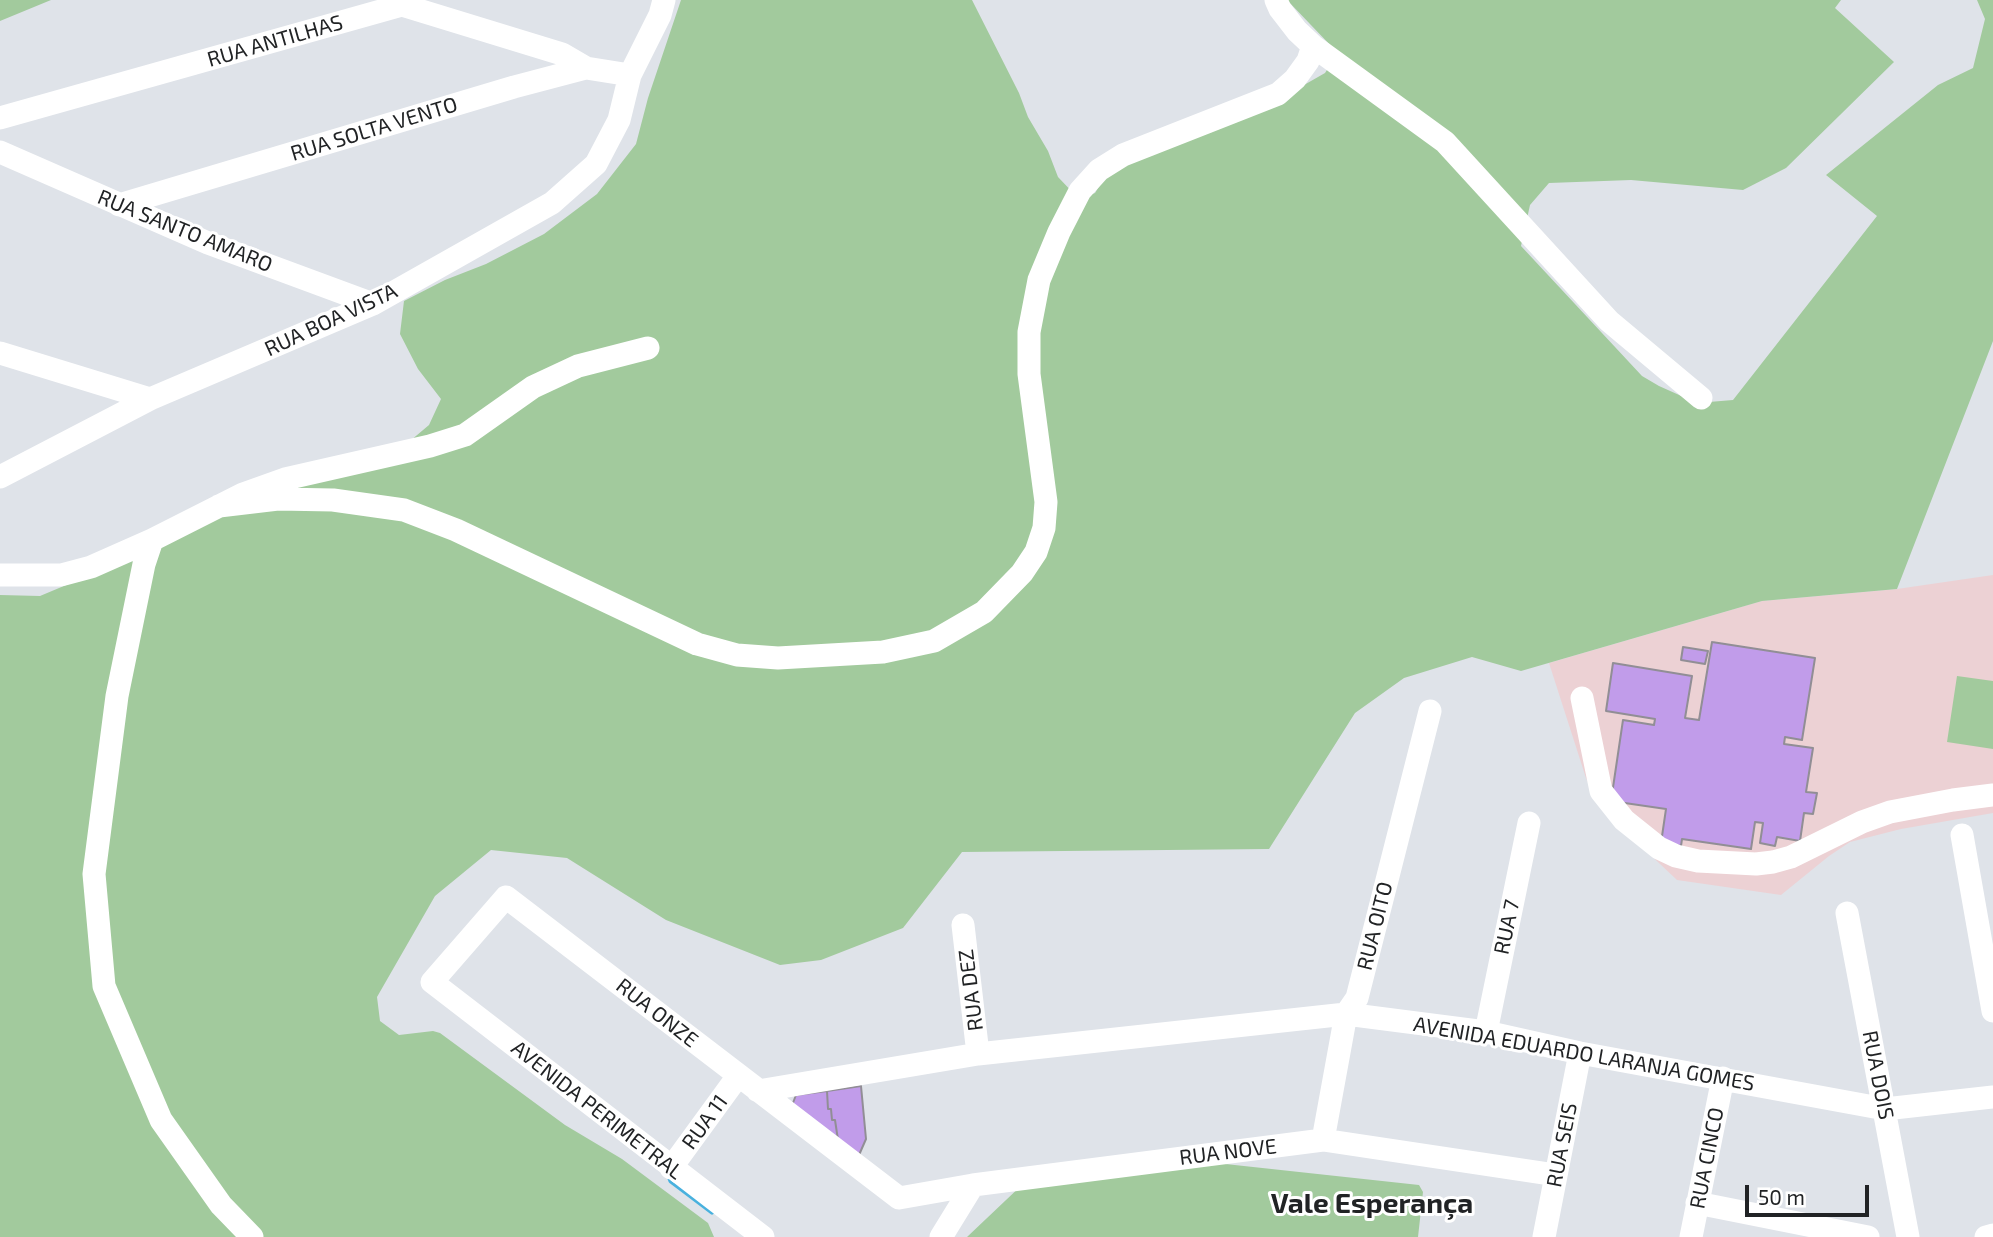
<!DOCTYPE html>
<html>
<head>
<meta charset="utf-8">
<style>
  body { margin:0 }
  #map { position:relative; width:1993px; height:1237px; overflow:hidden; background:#dfe3e9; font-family:"Exo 2",sans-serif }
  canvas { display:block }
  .scale { position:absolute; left:1745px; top:1185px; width:124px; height:32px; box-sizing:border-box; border:4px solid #212325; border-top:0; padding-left:9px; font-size:21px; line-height:24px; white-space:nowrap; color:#212325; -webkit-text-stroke:5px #fff; paint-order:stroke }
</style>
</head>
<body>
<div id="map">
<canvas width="1993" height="1237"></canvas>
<div class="scale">50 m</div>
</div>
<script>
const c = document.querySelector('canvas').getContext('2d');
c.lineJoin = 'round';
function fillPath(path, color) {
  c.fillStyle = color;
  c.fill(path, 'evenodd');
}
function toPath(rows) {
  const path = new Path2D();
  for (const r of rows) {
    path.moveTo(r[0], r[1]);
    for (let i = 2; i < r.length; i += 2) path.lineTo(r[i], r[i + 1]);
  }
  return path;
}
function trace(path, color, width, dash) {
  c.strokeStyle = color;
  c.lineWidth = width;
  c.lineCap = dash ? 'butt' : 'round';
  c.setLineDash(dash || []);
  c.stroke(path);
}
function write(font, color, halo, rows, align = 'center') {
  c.font = font + ' "Exo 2",sans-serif';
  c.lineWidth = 6;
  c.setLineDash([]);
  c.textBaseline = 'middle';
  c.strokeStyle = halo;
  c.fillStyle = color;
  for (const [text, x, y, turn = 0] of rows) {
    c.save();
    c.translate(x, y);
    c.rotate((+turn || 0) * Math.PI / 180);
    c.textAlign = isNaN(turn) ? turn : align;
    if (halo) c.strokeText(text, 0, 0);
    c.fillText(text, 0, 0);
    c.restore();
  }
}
fillPath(toPath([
  [1993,575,1993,813,1901,829,1850,842,1829,856,1781,895,1677,880,1607,814,1595,797,1586,778,1549,663,1762,601,1897,589]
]), '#ecd1d4');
fillPath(toPath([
  [0,0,51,0,0,21],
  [681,0,972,0,1019,93,1028,117,1048,151,1058,177,1079,199,1095,193,1113,163,1290,93,1325,73,1334,59,1333,48,1287,0,1841,0,1835,8,1894,62,1786,168,1743,190,1631,180,1549,183,1530,205,1521,246,1642,376,1659,386,1697,403,1733,400,1877,216,1826,175,1938,85,1973,68,1985,19,1977,0,1993,0,1993,341,1897,589,1762,601,1521,671,1472,657,1404,678,1355,713,1269,849,962,852,903,928,821,960,780,965,666,920,567,858,491,850,435,896,377,997,380,1021,399,1035,433,1031,440,1033,565,1125,622,1159,708,1223,714,1237,0,1237,0,595,40,596,102,570,256,498,385,462,429,425,441,399,418,369,400,334,404,301,445,280,486,264,544,234,597,194,636,144,648,98],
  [1957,676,1993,681,1993,749,1947,742],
  [1207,1162,1419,1185,1423,1192,1418,1237,967,1237,1025,1182]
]), '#a2ca9d');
trace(toPath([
  [669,1176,671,1181,712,1212]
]), '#49b1de', 5);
const building = toPath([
  [1712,642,1815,658,1802,740,1785,737,1784,744,1813,748,1806,792,1817,793,1813,814,1804,813,1800,841,1777,837,1775,846,1760,843,1763,823,1755,822,1751,849,1682,839,1681,846,1661,843,1666,809,1611,801,1623,720,1654,725,1655,719,1606,711,1613,663,1692,676,1685,718,1699,720,1712,642],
  [1683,647,1708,651,1705,664,1681,660,1683,647],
  [861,1086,866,1139,859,1155,838,1140,835,1120,832,1120,831,1109,828,1109,827,1091,861,1086],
  [827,1091,828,1109,831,1109,832,1120,835,1120,838,1140,791,1108,796,1095,827,1091]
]);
fillPath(building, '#c19cea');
trace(building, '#918e95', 2);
trace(toPath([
  [1276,0,1280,9,1297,31,1313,46,1445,142,1609,321,1701,398],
  [0,118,402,5,562,54,586,68],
  [0,152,208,243,373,304],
  [119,205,514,87,586,68,630,75],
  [0,353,150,399],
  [0,477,150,399,373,304,552,203,596,164,619,120,630,75,660,15,664,0],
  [219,506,278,499,333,500,404,510,456,530,697,644,737,655,778,658,883,652,934,641,984,612,1022,573,1036,552,1044,528,1046,502,1029,374,1029,332,1039,280,1059,232,1080,191,1099,170,1123,155,1278,94,1295,79,1308,61,1313,46],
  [152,540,144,564,117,696,94,874,104,986,161,1120,221,1205,252,1237],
  [0,575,61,575,91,567,152,540,243,494,285,479,430,446,465,435,533,387,578,366,648,348],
  [1582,698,1601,791,1624,820,1659,848,1676,856,1698,861,1756,864,1773,862,1791,857,1862,822,1890,812,1953,800,1993,795],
  [1962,835,1993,1011],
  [1847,913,1908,1237],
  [963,925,978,1054],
  [1486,1032,1529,823],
  [758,1091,978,1054,1346,1014,1486,1032,1580,1053,1885,1109,1993,1097],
  [1323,1140,1346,1014,1357,998,1430,711],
  [671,1168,738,1076],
  [1697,1203,1868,1237],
  [763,1237,432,982,506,897,899,1198,973,1185,1323,1140,1556,1175],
  [941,1237,973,1185],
  [1544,1237,1580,1053],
  [1691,1237,1723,1078],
  [1986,1237,1993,1235]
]), '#fff', 23);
write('21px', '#212325', '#fff', [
  ["RUA ANTILHAS",275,41,-16],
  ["RUA SOLTA VENTO",374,129,-17],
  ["RUA SANTO AMARO",185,231,22],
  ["RUA BOA VISTA",331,320,-25],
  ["RUA OITO",1375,926,-76],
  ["RUA 7",1507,927,-78],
  ["RUA DEZ",971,990,-97],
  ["RUA ONZE",657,1013,38],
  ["AVENIDA EDUARDO LARANJA GOMES",1584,1054,10],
  ["RUA DOIS",1878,1075,79],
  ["AVENIDA PERIMETRAL",597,1110,38],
  ["RUA 11",705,1122,-54],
  ["RUA SEIS",1562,1145,-79],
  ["RUA NOVE",1228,1152,-7],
  ["RUA CINCO",1707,1158,-79]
]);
write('bold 28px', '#212325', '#fff', [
  ["Vale Esperança",1372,1204]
]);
</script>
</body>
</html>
